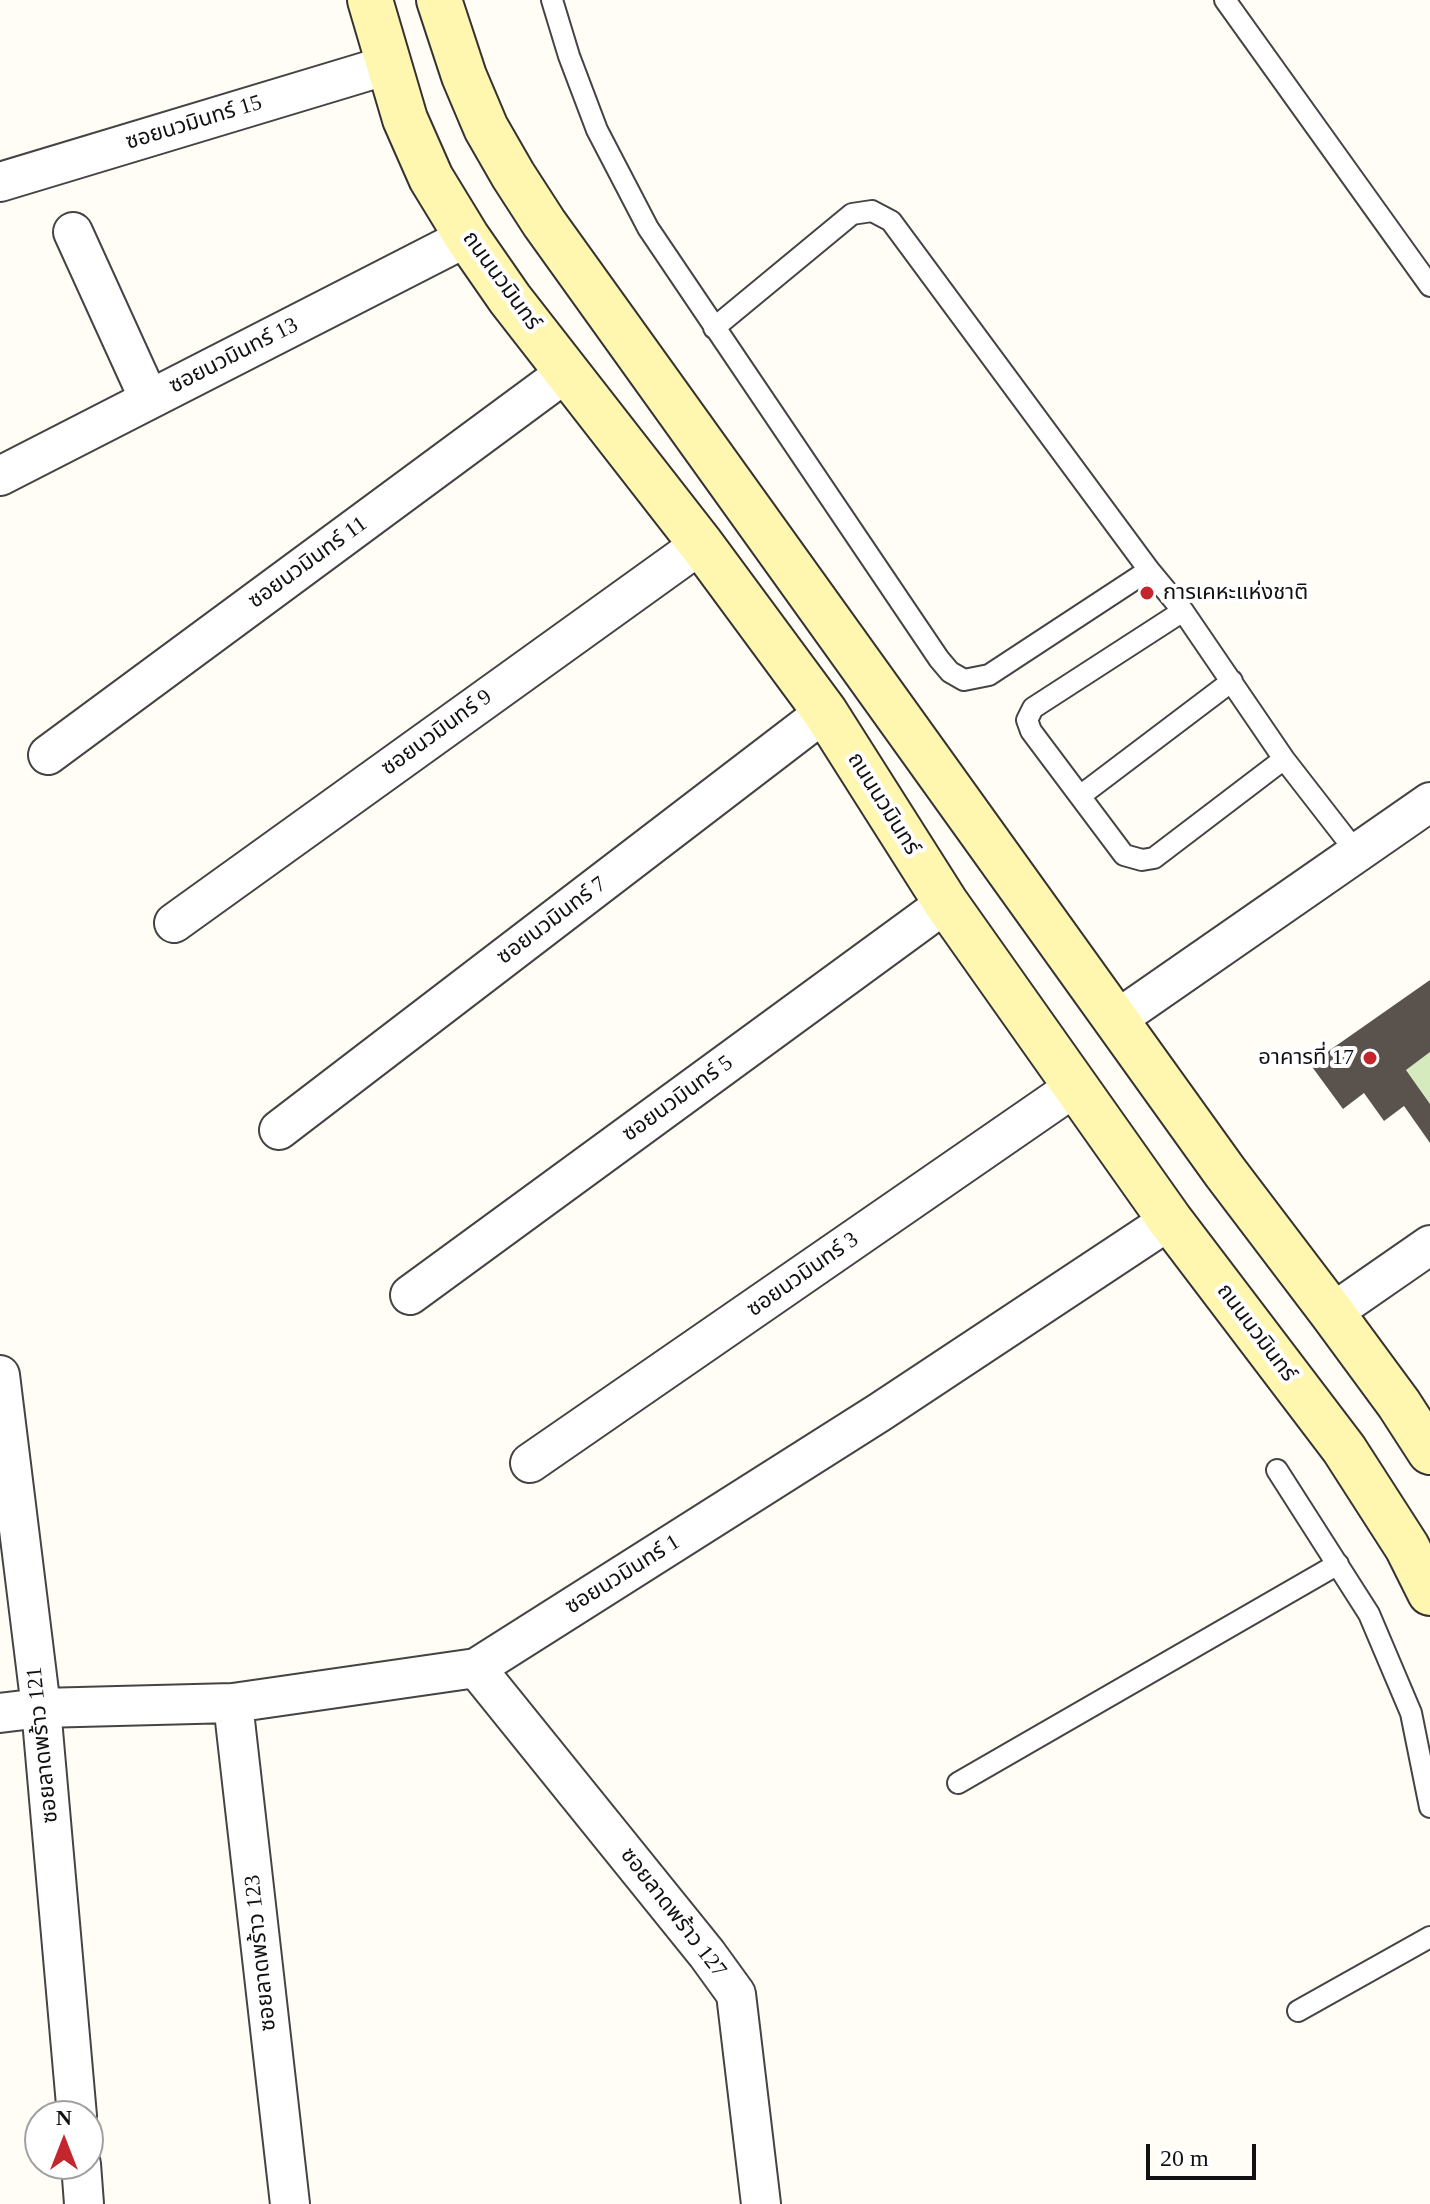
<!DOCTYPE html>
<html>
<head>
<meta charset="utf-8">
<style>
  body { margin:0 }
  #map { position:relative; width:1430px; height:2204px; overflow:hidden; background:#fffdf5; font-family:"Times New Roman",serif }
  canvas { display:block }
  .north { position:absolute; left:24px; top:2100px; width:80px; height:80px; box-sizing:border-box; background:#fff; border:2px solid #a0a0a0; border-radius:50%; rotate:0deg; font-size:22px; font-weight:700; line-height:32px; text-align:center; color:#111 }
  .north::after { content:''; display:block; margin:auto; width:28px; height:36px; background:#c4262e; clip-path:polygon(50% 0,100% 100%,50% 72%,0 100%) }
  .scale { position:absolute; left:1146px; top:2144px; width:110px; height:36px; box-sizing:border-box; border:4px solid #111; border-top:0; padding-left:10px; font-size:24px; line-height:28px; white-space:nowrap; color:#111; -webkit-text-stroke:6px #fff; paint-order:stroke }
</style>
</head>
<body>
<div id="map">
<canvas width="1430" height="2204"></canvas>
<div class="north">N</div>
<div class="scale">20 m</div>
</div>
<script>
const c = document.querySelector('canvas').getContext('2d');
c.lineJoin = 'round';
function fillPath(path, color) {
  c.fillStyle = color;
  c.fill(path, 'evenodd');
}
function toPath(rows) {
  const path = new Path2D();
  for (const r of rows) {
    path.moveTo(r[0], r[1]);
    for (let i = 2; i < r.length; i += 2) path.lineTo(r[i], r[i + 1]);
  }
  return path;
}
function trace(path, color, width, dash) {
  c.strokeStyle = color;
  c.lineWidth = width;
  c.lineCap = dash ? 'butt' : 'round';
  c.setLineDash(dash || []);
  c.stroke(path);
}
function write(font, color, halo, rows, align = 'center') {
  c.font = font + ' "Times New Roman","Noto Sans Thai",serif';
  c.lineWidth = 8;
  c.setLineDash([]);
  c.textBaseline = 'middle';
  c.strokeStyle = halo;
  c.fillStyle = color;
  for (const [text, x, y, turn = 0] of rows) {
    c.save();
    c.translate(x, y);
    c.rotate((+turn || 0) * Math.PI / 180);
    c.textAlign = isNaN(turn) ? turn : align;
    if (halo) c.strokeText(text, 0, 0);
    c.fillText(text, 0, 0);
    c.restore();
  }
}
fillPath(toPath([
  [1430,1052,1430,1104,1406,1070]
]), '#d5ebbd');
fillPath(toPath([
  [1430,980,1430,1052,1406,1070,1430,1104,1430,1143,1404,1106,1384,1121,1364,1093,1343,1109,1310,1064]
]), '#5a524d');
const lane = toPath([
  [552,0,569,56,597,130,648,228,939,659,950,672,964,680,989,675,1149,570],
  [1225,0,1430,286],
  [714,328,852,214,872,211,891,221,1149,570,1183,611,1284,759,1357,853],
  [1183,611,1033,708,1027,720,1031,731,1124,855,1142,860,1154,858,1284,759],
  [1080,796,1232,681],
  [1277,1470,1369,1614,1411,1713,1430,1807],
  [958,1783,1338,1564],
  [1298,2011,1430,1937]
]);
const street = toPath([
  [0,182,388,65],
  [73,232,149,399],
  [0,476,467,237],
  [48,755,568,371],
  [174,923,701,544],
  [1116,1020,1430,802],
  [279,1130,825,712],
  [410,1295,946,903],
  [1332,1313,1430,1245],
  [0,1375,41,1708,77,2116],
  [530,1463,1076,1086],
  [476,1668,707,1954,736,1994,761,2204],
  [233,1703,290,2204],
  [0,1713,41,1708,233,1703,476,1668,880,1412,1170,1220],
  [81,2164,84,2204]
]);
const secondary = toPath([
  [370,0,405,119,431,178,467,237,510,299,701,544,825,712,946,903,1170,1220,1344,1449,1407,1547,1430,1593],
  [439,0,464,76,486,128,513,175,544,223,1225,1172,1332,1313,1399,1404,1430,1452]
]);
trace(lane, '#444', 24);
trace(street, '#444', 42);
trace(secondary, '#333', 48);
trace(lane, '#fff', 20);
trace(street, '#fff', 38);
trace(secondary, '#fff6b0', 44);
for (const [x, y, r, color] of [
  [1147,593,8,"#c4262e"],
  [1370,1058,8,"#c4262e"]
]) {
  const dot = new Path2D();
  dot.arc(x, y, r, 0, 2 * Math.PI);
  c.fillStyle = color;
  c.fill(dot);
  trace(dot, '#fff', 3);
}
write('22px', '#111', '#fff', [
  ["ซอยนวมินทร์ 15",194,123,-17],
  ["ถนนนวมินทร์",501,281,54],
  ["ซอยนวมินทร์ 13",234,356,-27],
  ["ซอยนวมินทร์ 11",308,563,-36],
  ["ซอยนวมินทร์ 9",437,733,-36],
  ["ถนนนวมินทร์",883,804,58],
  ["ซอยนวมินทร์ 7",552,921,-37],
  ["ซอยนวมินทร์ 5",678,1099,-36],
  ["ซอยนวมินทร์ 3",803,1275,-35],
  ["ถนนนวมินทร์",1256,1333,53],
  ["ซอยนวมินทร์ 1",623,1575,-32],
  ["ซอยลาดพร้าว 121",43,1745,-96],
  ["ซอยลาดพร้าว 127",673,1913,52],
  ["ซอยลาดพร้าว 123",261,1953,-96]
]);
write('22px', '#111', '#fff', [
  ["การเคหะแห่งชาติ",1163,593],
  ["อาคารที่ 17",1354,1058,"right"]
], 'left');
</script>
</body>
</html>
